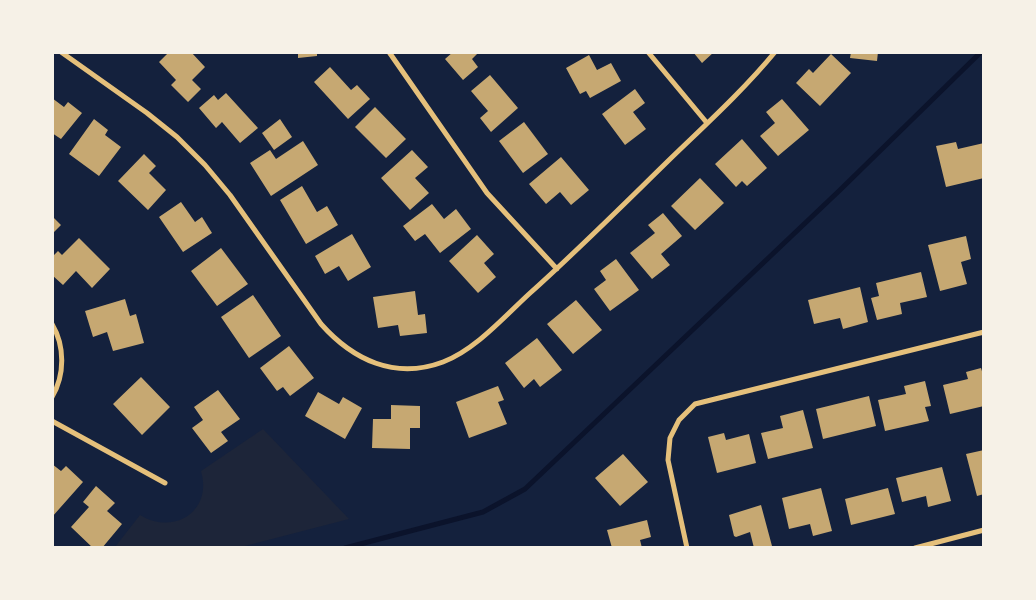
<!DOCTYPE html>
<html>
<head>
<meta charset="utf-8">
<style>
  body { margin:0 }
  #map { position:relative; width:1036px; height:600px; overflow:hidden; background:#14213d; font-family:Lora,serif }
  canvas { display:block }
  .frame { position:absolute; inset:0; border:54px solid #f6f1e7; pointer-events:none }
</style>
</head>
<body>
<div id="map">
<canvas width="1036" height="600"></canvas>
<div class="frame"></div>
</div>
<script>
const g = document.querySelector('canvas').getContext('2d');
g.lineJoin = 'round';
function fillPath(path, color) {
  g.fillStyle = color;
  g.fill(path, 'evenodd');
}
function trace(path, color, width, dash) {
  g.strokeStyle = color;
  g.lineWidth = width;
  g.lineCap = dash ? 'butt' : 'round';
  g.setLineDash(dash || []);
  g.stroke(path);
}
fillPath(new Path2D(`
  M263 429 349 519 241 547H115L140 515C174 536 213 511 201 471Z`), '#1d2539');
trace(new Path2D(`
  M345 548 483 512 525 489 840 190 981 52`), '#0b132b', 5);
fillPath(new Path2D(`
  M169 52H191L205 67 192 80 201 89 188 102 171 85 176 80 159 62Z
  M298 52H317V56L298 58Z
  M453 52H479L472 59 478 67 463 80 445 59Z
  M693 52H714L702 63Z
  M851 52H878L877 61 850 58Z
  M831 54 851 73 820 106 796 83 809 69 813 73Z
  M589 55 597 70 611 63 621 81 590 98 586 91 580 94 566 68Z
  M330 67 351 90 357 85 370 99 348 119 314 82Z
  M490 75 518 108 491 132 480 118 488 111 471 91Z
  M635 89 645 103 633 112 646 129 625 145 602 114Z
  M226 93 258 128 240 143 222 122 216 128 199 108 214 95 218 100Z
  M52 98 64 107 68 102 82 113 61 139 52 133Z
  M782 99 809 130 778 156 760 136 775 123 766 112Z
  M375 107 406 139 386 158 355 127Z
  M94 119 108 130 105 135 121 147 99 176 69 154Z
  M280 119 292 137 274 150 262 133Z
  M524 122 548 154 523 173 499 141Z
  M742 139 767 168 747 186 742 181 736 187 715 164Z
  M303 141 318 165 271 196 250 163 270 150 276 159Z
  M956 142 958 149 984 143V178L946 187 936 146Z
  M412 150 428 167 415 178 429 193 410 210 381 178Z
  M144 154 156 166 149 173 166 190 148 210 118 181Z
  M561 157 589 190 571 205 560 192 546 204 529 184Z
  M700 178 724 203 695 230 671 206Z
  M302 186 317 212 327 206 338 225 306 244 280 200Z
  M181 202 195 222 202 217 212 233 183 252 159 217Z
  M432 204 444 219 456 209 471 229 440 253 425 234 415 241 403 226Z
  M663 213 682 236 661 254 670 265 652 279 630 253 655 233 648 225Z
  M52 216 61 225 52 234Z
  M352 234 371 267 348 281 339 266 325 274 315 256Z
  M477 235 494 254 484 263 496 277 478 293 449 261Z
  M966 236 971 259 961 262 967 284 940 291 928 245Z
  M79 238 110 269 92 288 76 271 63 285 52 275V257L58 251 62 255Z
  M221 248 248 284 217 306 191 271Z
  M616 259 639 290 610 311 594 289 606 280 600 271Z
  M921 272 927 297 900 303 902 314 877 320 871 298 879 296 876 283Z
  M860 287 868 322 843 329 840 318 814 324 808 300Z
  M415 291 418 315 425 314 427 333 400 336 398 325 378 328 373 297Z
  M253 295 281 336 249 358 221 317Z
  M125 299 130 316 136 314 144 343 113 351 107 332 93 337 85 311Z
  M576 300 602 330 573 354 547 324Z
  M537 338 562 370 540 387 534 379 524 388 505 363Z
  M289 346 314 378 290 396 283 387 277 391 260 368Z
  M981 368 984 378V406L950 414 943 385 968 379 966 372Z
  M141 377 170 407 142 435 113 404Z
  M925 381 931 406 925 407 929 421 885 431 878 400 906 394 904 386Z
  M498 386 504 400 498 402 507 424 469 438 456 402Z
  M218 390 240 419 221 432 228 441 211 453 192 428 203 420 194 407Z
  M318 392 339 404 343 397 362 408 345 439 305 416Z
  M869 396 876 426 823 439 816 409Z
  M391 405 420 406V428H410V449L372 448 373 419H391Z
  M803 410 813 448 768 459 761 433 783 428 780 416Z
  M724 433 726 440 749 434 756 463 717 473 708 437Z
  M984 450V494L977 496 966 454Z
  M623 454 648 482 620 506 595 478Z
  M52 464 61 471 66 466 83 482 52 517Z
  M942 467 951 501 928 507 926 496 902 502 896 478Z
  M96 486 115 503 107 511 122 524 102 548H93L71 527 89 507 83 502Z
  M821 488 832 531 813 536 810 524 789 529 782 498Z
  M888 488 895 514 851 525 845 499Z
  M761 505 772 546 754 548 750 532 736 537 734 536 729 515Z
  M647 520 651 537 640 540 642 548H612L607 530Z`), '#c6a872');
trace(new Path2D(`
  M61 52 147 113 177 137 205 165 230 195 321 324C353 360 395 380 443 362 475 350 504 317 529 294 576 252 621 207 666 163 703 127 742 92 775 52
  M389 52 487 193 557 269
  M648 52 707 123
  M52 324C65 346 65 375 52 397
  M52 421 165 483
  M687 548 668 460 670 438 679 420 695 404 984 332
  M915 548 984 530`), '#e5c07b', 5);
</script>
</body>
</html>
